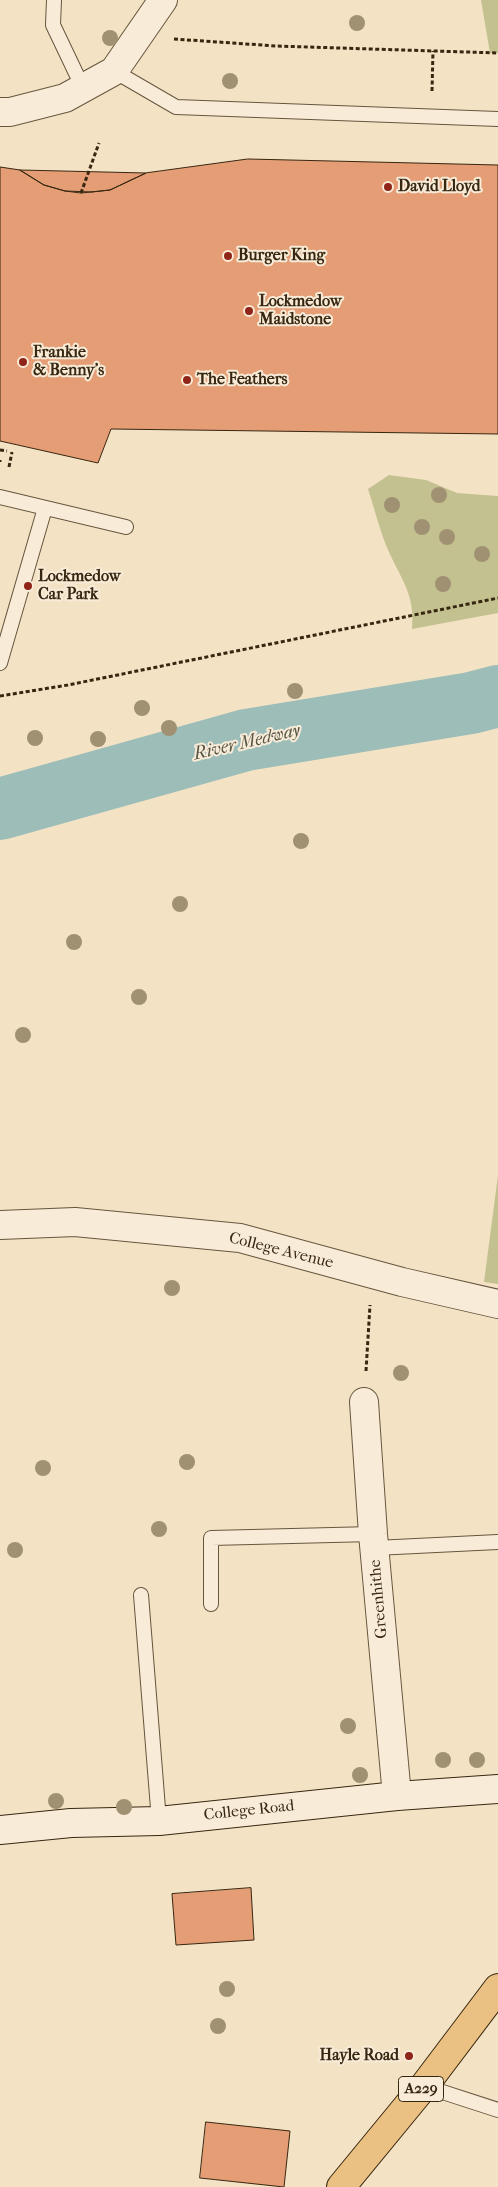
<!DOCTYPE html>
<html>
<head>
<meta charset="utf-8">
<style>
  body { margin:0 }
  canvas { display:block; background:#f4e2c5 }
</style>
</head>
<body>
<canvas width="498" height="2187"></canvas>
<script>
const g = document.querySelector('canvas').getContext('2d');
g.lineJoin = 'round';
function fillPath(path, color) {
  g.fillStyle = color;
  g.fill(path, 'evenodd');
}
function trace(path, color, width, dash) {
  g.strokeStyle = color;
  g.lineWidth = width;
  g.lineCap = dash ? 'butt' : 'round';
  g.setLineDash(dash || []);
  g.stroke(path);
}
function drawText(font, color, halo, rows, align = 'center') {
  g.font = font + ' "IM FELL French Canon",serif';
  g.lineWidth = 4;
  g.setLineDash([]);
  g.textBaseline = 'middle';
  g.strokeStyle = halo;
  g.fillStyle = color;
  for (const [text, x, y, turn = 0] of rows) {
    g.save();
    g.translate(x, y);
    g.rotate((+turn || 0) * Math.PI / 180);
    g.textAlign = isNaN(turn) ? turn : align;
    if (halo) g.strokeText(text, 0, 0);
    g.fillText(text, 0, 0);
    g.restore();
  }
}
fillPath(new Path2D(`
  M481 0H498V53H490Z
  M389 475 426 480 457 493 498 496V613L412 629C415 594 402 581 389 552 380 532 375 510 368 489Z
  M498 1175V1284L484 1282Z`), '#c3c190');
trace(new Path2D(`
  M0 809 246 740 471 703 498 696`), '#9cbdb8', 62);
const building = new Path2D(`
  M248 159 498 165V434L111 429 98 463 0 441V167L20 170 44 185 65 191 92 192 110 190 146 173Z
  M20 170 146 173 110 190 81 193 65 191 44 185Z
  M251 1888 254 1940 176 1945 172 1894Z
  M206 2122 290 2131 284 2187 200 2178Z`);
fillPath(building, '#e49d75');
trace(building, '#382710', 1);
const service = new Path2D(`
  M54 0 53 25 83 88
  M114 71 176 107 498 119
  M0 497 126 527
  M0 663 45 508
  M375 1548 498 1542
  M141 1595 159 1821
  M211 1604V1538L373 1534
  M424 2086 498 2110`);
const minor = new Path2D(`
  M0 112H10L65 98 114 71 163 0
  M0 1225 75 1222 240 1238 402 1282 498 1304
  M364 1402 373 1534 397 1796`);
const secondary = new Path2D(`
  M0 1830 71 1823 159 1821 397 1796 498 1789`);
const trunk = new Path2D(`
  M341 2187 424 2086 498 1988`);
trace(service, '#67563d', 16);
trace(minor, '#67563d', 30);
trace(secondary, '#382710', 30);
trace(trunk, '#382710', 30);
trace(new Path2D(`
  M174 39 276 46 498 53
  M432 91 433 51
  M81 193 99 143
  M0 450 7 451
  M0 460V462
  M9 467 12 452
  M0 696 68 685 498 598
  M366 1371 370 1305`), '#382710', 3, [4, 2.5]);
trace(service, '#f8ecd9', 14);
trace(minor, '#f8ecd9', 28);
trace(secondary, '#f8ecd9', 28);
trace(trunk, '#eac182', 28);
g.fillStyle = '#a09173';
for (const [x, y] of [
  [357,23],
  [110,38],
  [230,81],
  [439,495],
  [392,505],
  [422,527],
  [447,537],
  [482,554],
  [443,584],
  [295,691],
  [142,708],
  [169,728],
  [35,738],
  [98,739],
  [301,841],
  [180,904],
  [74,942],
  [139,997],
  [23,1035],
  [172,1288],
  [401,1373],
  [187,1462],
  [43,1468],
  [159,1529],
  [15,1550],
  [348,1726],
  [443,1760],
  [477,1760],
  [360,1775],
  [56,1801],
  [124,1807],
  [227,1989],
  [218,2026]
]) {
  g.beginPath();
  g.arc(x, y, 8, 0, 2 * Math.PI);
  g.fill();
}
for (const [x, y, r, color] of [
  [388,187,5,"#8f2418"],
  [228,256,5,"#8f2418"],
  [249,311,5,"#8f2418"],
  [23,362,5,"#8f2418"],
  [187,380,5,"#8f2418"],
  [28,586,5,"#8f2418"],
  [409,2056,5,"#8f2418"]
]) {
  const dot = new Path2D();
  dot.arc(x, y, r, 0, 2 * Math.PI);
  g.fillStyle = color;
  g.fill(dot);
  trace(dot, '#f8ecd9', 2);
}
for (const [x, y, w] of [
  [421,2089,45]
]) {
  const box = new Path2D();
  box.roundRect(x - w / 2, y - 12.5, w, 25, 4);
  g.fillStyle = '#f8ecd9';
  g.fill(box);
  trace(box, '#382710', 1);
}
drawText('bold 15px', '#382710', null, [
  ["A229",421,2089]
]);
drawText('bold 16px', '#382710', '#f8ecd9', [
  ["David Lloyd",398,187],
  ["Burger King",238,256],
  ["Lockmedow",259,302],
  ["Maidstone",259,320],
  ["Frankie",33,353],
  ["& Benny's",33,371],
  ["The Feathers",197,380],
  ["Lockmedow",38,577],
  ["Car Park",38,595],
  ["Hayle Road",399,2056,"right"]
], 'left');
drawText('16px', '#382710', '#f8ecd9', [
  ["College Avenue",281,1251,14],
  ["Greenhithe",379,1599,-95],
  ["College Road",249,1811,-6]
]);
drawText('italic 18px', '#565442', '#f8ecd9', [
  ["River Medway",247,743,-13]
]);
</script>
</body>
</html>
